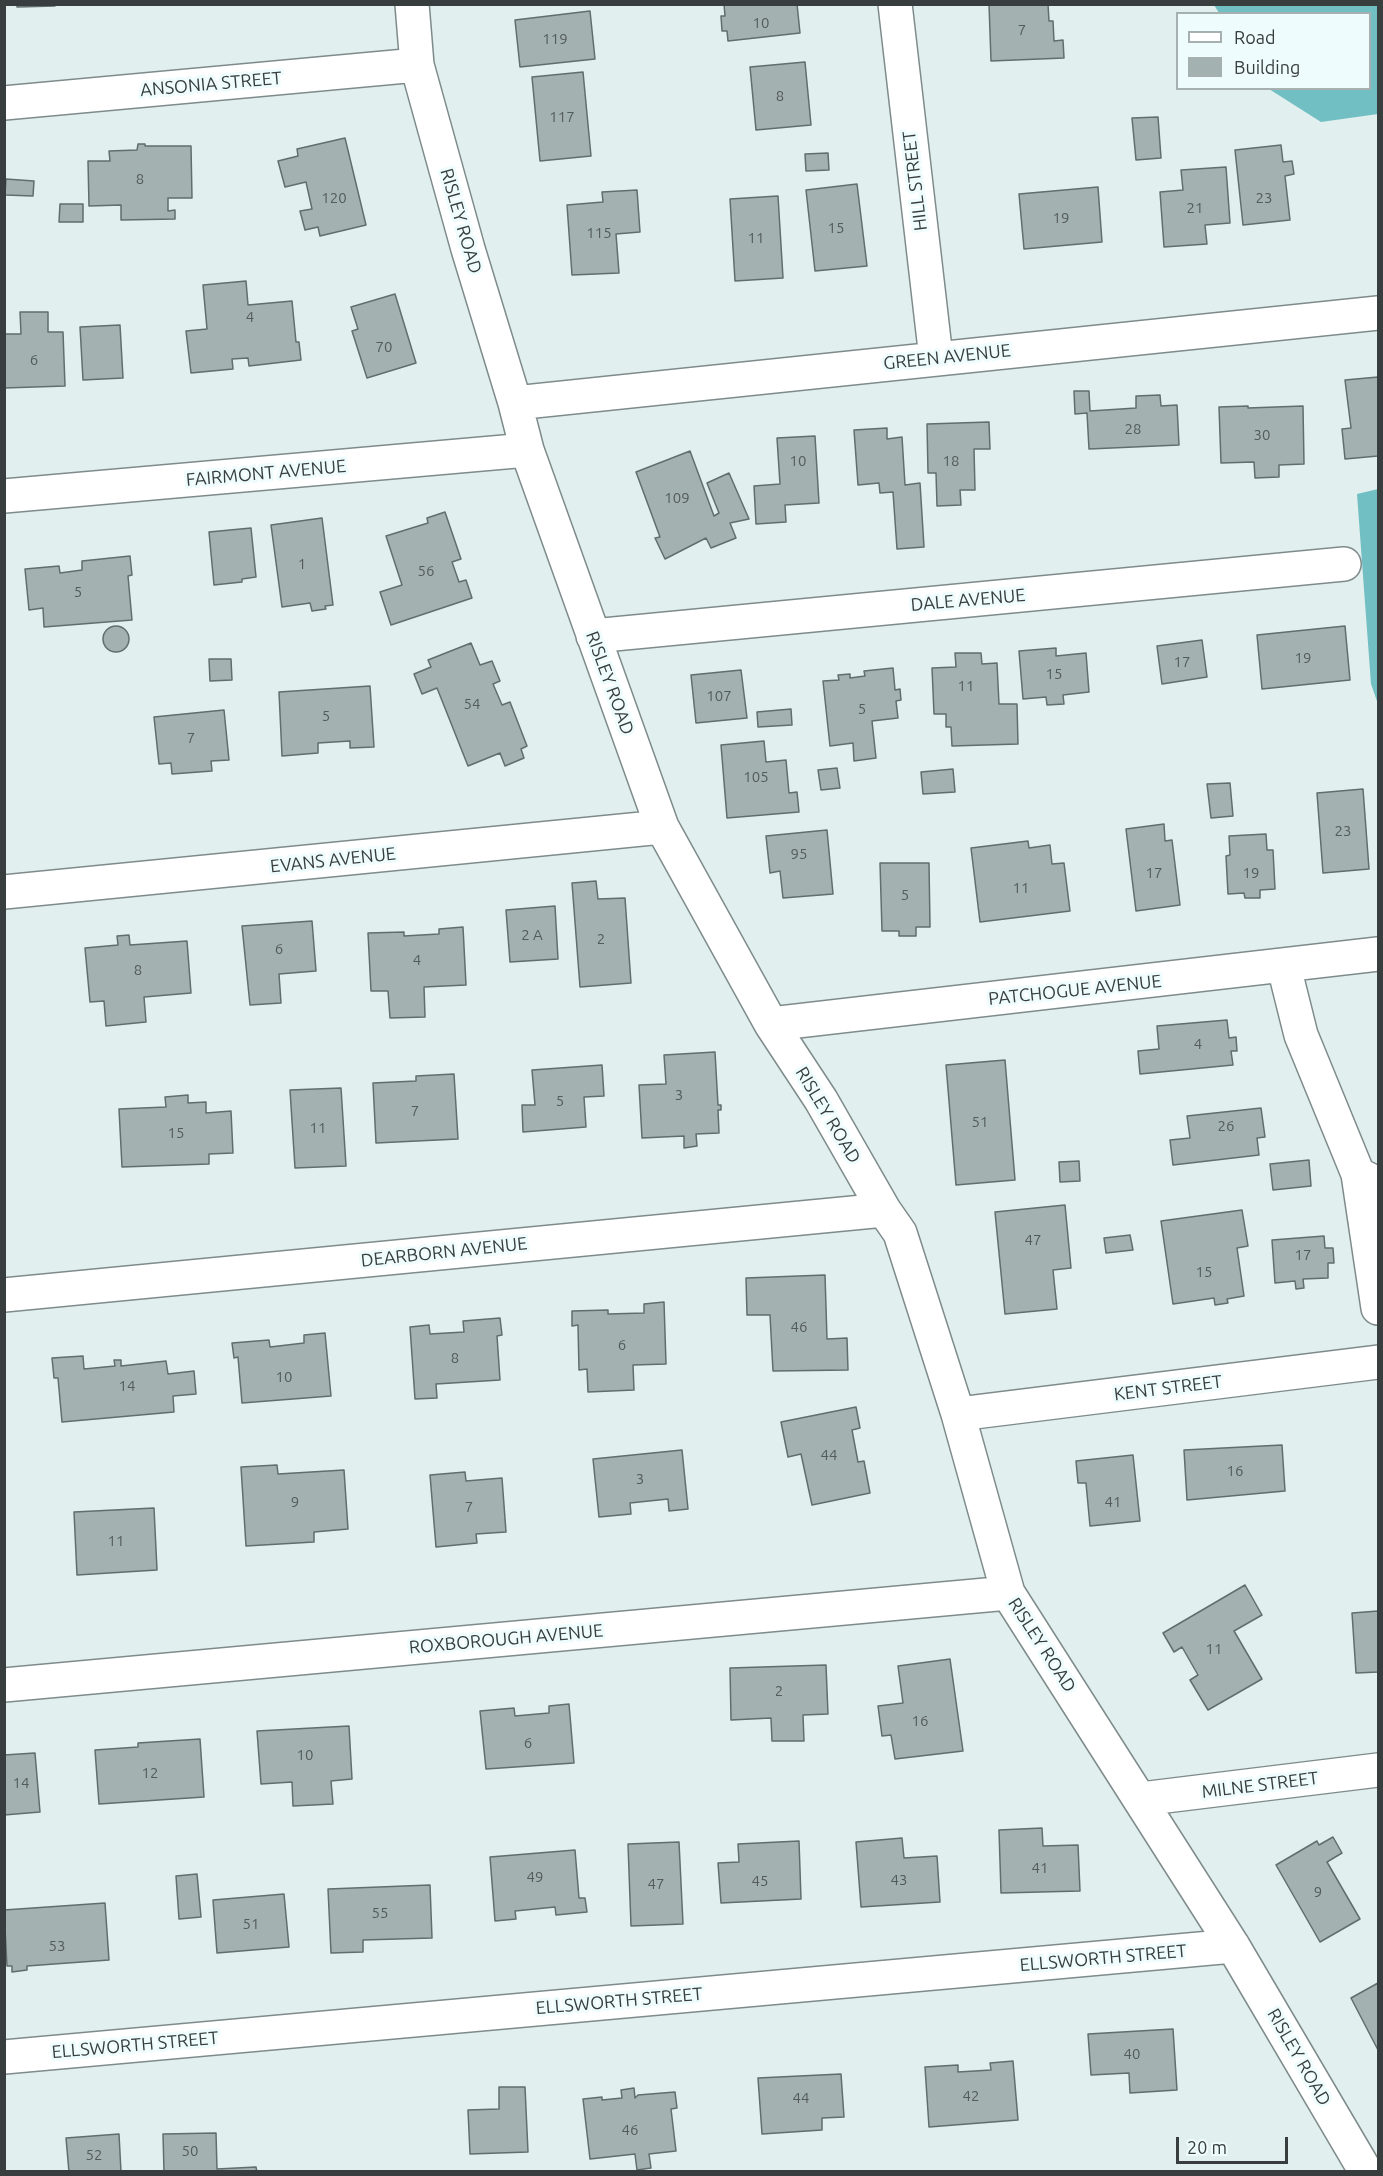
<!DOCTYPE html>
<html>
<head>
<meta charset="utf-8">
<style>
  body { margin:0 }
  #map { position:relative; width:1383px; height:2176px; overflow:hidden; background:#e1efef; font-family:Ubuntu,sans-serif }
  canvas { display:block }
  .frame { position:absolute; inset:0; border:6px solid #383e3e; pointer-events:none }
  .legend { position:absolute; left:1176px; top:12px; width:195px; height:78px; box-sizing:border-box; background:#effcfd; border:2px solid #a6b0b1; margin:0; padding:8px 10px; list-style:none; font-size:18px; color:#383e3e }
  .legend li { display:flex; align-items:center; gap:12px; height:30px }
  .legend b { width:30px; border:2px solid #a6b0b1 }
  .scale { position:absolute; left:1176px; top:2137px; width:112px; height:27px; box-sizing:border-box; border:3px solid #383e3e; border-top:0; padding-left:8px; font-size:18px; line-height:21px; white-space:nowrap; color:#383e3e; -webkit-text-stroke:4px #effcfd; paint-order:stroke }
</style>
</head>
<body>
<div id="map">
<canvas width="1383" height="2176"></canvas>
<div class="frame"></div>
<ul class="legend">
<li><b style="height:8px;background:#fff"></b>Road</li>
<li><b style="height:16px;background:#a4b1b1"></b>Building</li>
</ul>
<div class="scale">20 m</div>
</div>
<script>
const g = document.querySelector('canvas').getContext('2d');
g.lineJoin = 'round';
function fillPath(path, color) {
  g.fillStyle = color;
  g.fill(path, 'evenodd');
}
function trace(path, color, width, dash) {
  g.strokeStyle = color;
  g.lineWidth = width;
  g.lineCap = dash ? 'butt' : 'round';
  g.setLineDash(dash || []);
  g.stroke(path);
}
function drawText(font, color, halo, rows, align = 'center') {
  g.font = font + ' Ubuntu,sans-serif';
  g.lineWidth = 6;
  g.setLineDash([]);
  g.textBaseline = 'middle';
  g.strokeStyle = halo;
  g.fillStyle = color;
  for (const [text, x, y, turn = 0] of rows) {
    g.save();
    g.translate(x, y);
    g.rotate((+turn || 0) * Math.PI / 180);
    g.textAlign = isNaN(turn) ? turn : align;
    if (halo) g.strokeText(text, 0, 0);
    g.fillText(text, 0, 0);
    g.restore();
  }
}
fillPath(new Path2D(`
  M1214 5H1378V114L1321 122 1269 89 1370 88V14L1219 13Z
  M1378 489V704L1371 684 1357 494Z`), '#72bfc3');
const building = new Path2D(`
  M17 4H55V6L17 7Z
  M724 4H797L800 33 728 41 727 31H722L721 16H725Z
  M989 4H1048L1049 21H1053L1054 41 1063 40 1064 58 991 61Z
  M590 11 595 59 520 67 515 20Z
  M805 62 811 125 756 130 750 67Z
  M583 72 591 156 540 161 532 77Z
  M1158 117 1161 158 1136 160 1132 118Z
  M345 138 366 225 320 236 318 227 305 230 300 211 312 209 306 182 285 187 278 161 298 156 297 149Z
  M138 144H145V146H191L192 198H168V211L175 210V219L121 220V205L89 206 88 161H110L109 151 137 150Z
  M1281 145 1283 162 1292 161 1294 174 1285 176 1290 220 1243 225 1235 150Z
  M828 153 829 170 806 171 805 154Z
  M1226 167 1230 223 1205 225 1207 244 1164 247 1160 192 1183 190 1181 170Z
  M6 179 34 181 33 196 5 195Z
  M857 184 867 266 815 271 806 190Z
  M1098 187 1102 242 1024 249 1019 194Z
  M637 190 640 232 616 234 619 273 572 275 567 205 603 202 602 192Z
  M778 196 783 278 735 281 730 199Z
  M60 204H83V222H59Z
  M246 281 248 305 292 301 296 342H299L301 360 249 366 248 358 232 359 233 369 191 373 186 331 207 329 203 285Z
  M395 294 416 363 367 378 352 331 358 329 351 307Z
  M20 312H48V332H63L65 386 4 388V334H21Z
  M120 325 123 378 83 380 80 327Z
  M1378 377V456L1345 459 1342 429 1351 428 1345 380Z
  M1074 391H1089L1090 411 1136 408V396L1160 395 1161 406 1177 405 1179 445 1089 449 1087 413 1075 414Z
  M1248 406V408L1303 406 1304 464 1279 465V477L1255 478 1254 462 1221 463 1219 407Z
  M989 422 990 449H974L975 490H960L961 505 937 506 936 473H928L927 424Z
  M887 428V439L902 437 905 485 920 483 924 547 897 549 893 492 880 493 879 483 858 485 854 430Z
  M815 436 819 503 785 505 786 522 756 524 754 486 780 484 777 438Z
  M690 451 714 516 719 513 707 483 729 473 749 519 730 523 736 538 711 548 706 538 665 559 655 538 660 537 636 472Z
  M445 512 461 559 452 562 459 582 466 580 472 598 391 625 380 592 402 585 386 536 428 523 427 518Z
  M322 518 333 605 325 606 326 609 312 611 310 603 282 607 271 525Z
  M251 528 256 577 242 579V582L214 585 209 532Z
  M130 556 132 575 128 576 132 620 44 627 43 608 29 610 25 569 59 566 60 573 82 570V561Z
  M103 639a13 13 0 1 1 26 0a13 13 0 1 1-26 0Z
  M1345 626 1350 680 1262 689 1257 635Z
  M1202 640 1207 677 1162 684 1157 646Z
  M471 643 480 665 492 661 500 681 493 684 502 705 510 702 527 746 521 749 524 758 505 766 500 753 468 766 437 688 422 694 414 674 431 667 428 660Z
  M1056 648V656L1086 653 1089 692 1063 695 1064 704 1047 705 1046 697 1023 699 1019 651Z
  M955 653H981L982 664 997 663 999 704H1017L1018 744 952 746 951 727H946V714H934L932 668 956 667Z
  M209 659H231L232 680 210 681Z
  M893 668 895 690 900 689 901 700 896 701 898 718 872 721 876 758 854 761 853 743 830 746 823 681 839 680 838 675 850 674V678L865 676 864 671Z
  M741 670 747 718 696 723 691 675Z
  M370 686 374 747 350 748V741L318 743V753L282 756 279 692Z
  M791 709 792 725 758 727 757 712Z
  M224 710 229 760 211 761 212 771 172 774 171 763 159 764 154 717Z
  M764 741 766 762 786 760 789 793 797 792 799 812 727 818 721 745Z
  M837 768 840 788 821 790 818 770Z
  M953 769 955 792 923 794 921 772Z
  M1230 783 1233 816 1211 818 1207 784Z
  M1363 789 1369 869 1323 873 1317 793Z
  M1164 824 1165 841 1172 840 1180 905 1136 911 1126 829Z
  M827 830 833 894 783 898 780 871 770 873 766 836Z
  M1266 834 1267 850H1273L1275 889 1260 890V898H1245L1244 893 1228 894 1226 856 1230 855 1229 836Z
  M1028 841 1029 848 1050 845 1052 864 1064 863 1070 911 980 922 971 848Z
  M880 863H929L930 927H916V936H899V931H882Z
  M596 881 598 899 625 898 631 983 580 987 572 883Z
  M555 906 558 959 510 962 506 910Z
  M312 921 316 971 279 974 281 1003 250 1005 242 926Z
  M463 927 466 985 424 987 425 1017 390 1018 388 991H371L368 933 404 932V936L439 934V929Z
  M129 935 130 945 187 941 191 993 144 997 146 1022 106 1026 104 1001 90 1002 85 948 118 945 117 936Z
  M1227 1020 1229 1038 1236 1037 1237 1051H1231L1233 1065 1140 1074 1138 1051 1159 1049 1157 1026Z
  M715 1052 718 1105H721V1110H718L719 1133 696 1134 697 1146 684 1148V1136L642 1138 639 1085 666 1084 664 1055Z
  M1005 1060 1015 1180 956 1185 946 1065Z
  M602 1065 604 1096 584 1097 586 1127 523 1132 522 1105H535L532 1070Z
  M454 1074 458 1139 376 1143 373 1083 416 1081V1076Z
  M341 1088 346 1166 295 1168 290 1090Z
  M188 1095V1103L206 1102V1113L231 1111 233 1153 209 1154V1164L122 1167 119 1109 166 1107 165 1097Z
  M1261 1108 1265 1137 1257 1138 1259 1155 1173 1165 1170 1140 1190 1138 1187 1116Z
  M1309 1160 1311 1186 1273 1190 1270 1164Z
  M1079 1161 1080 1181 1060 1182 1059 1162Z
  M1065 1205 1071 1268 1053 1270 1057 1309 1005 1314 995 1212Z
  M1242 1210 1248 1246 1237 1248 1244 1296 1227 1299 1228 1303 1215 1305 1214 1298 1173 1304 1161 1221Z
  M1130 1235 1133 1250 1106 1253 1104 1238Z
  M1324 1236 1325 1248H1333L1334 1263H1328V1278L1303 1279 1304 1288 1296 1289 1295 1281 1275 1283 1272 1240Z
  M825 1275 827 1339 847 1338 848 1370 773 1371 770 1315H747L746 1278Z
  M664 1302 666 1364 633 1365 634 1390 588 1392 587 1369 579 1370 578 1325 572 1326V1311L608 1310V1314L644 1313V1304Z
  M500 1318 502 1335 497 1336 500 1380 436 1384 437 1398 415 1399 410 1327 429 1325 430 1334 464 1332 463 1321Z
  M325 1333 331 1396 242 1403 238 1357 234 1358 232 1343 269 1340 270 1347 304 1343V1335Z
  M83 1356 84 1369 115 1366 114 1360H121V1366L166 1361 168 1374 194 1371 196 1394 173 1396 174 1412 62 1422 58 1378H54L52 1358Z
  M856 1407 860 1428 852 1430 858 1462 864 1461 870 1493 812 1505 801 1454 788 1457 781 1422Z
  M1282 1445 1285 1491 1187 1500 1184 1450Z
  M682 1450 688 1509 669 1511 668 1499 630 1503 631 1514 599 1517 593 1459Z
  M1133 1455 1140 1521 1090 1526 1086 1483H1078L1076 1461Z
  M277 1465 278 1474 344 1470 348 1529 314 1532V1542L246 1546 241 1467Z
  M465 1472 466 1481 502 1478 506 1532 476 1534 477 1543 436 1547 430 1475Z
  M154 1508 157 1570 77 1575 74 1512Z
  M1245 1585 1262 1615 1234 1631 1262 1679 1208 1710 1190 1680 1198 1675 1182 1647 1174 1652 1163 1633Z
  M1378 1611V1672L1356 1673 1352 1613Z
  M950 1659 963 1751 895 1759 891 1735 882 1736 878 1706 903 1703 898 1666Z
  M826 1665 828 1714 803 1715 804 1741H772L771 1718 731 1720 730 1668Z
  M569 1704 574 1763 486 1769 480 1711 514 1708 515 1716 549 1713V1706Z
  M349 1726 352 1779 331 1781 333 1804 293 1806 292 1782 261 1784 257 1731Z
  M200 1739 204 1797 99 1804 95 1750 138 1747V1743Z
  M35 1753 40 1812 4 1815V1755Z
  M1042 1828 1043 1846 1078 1845 1080 1891 1001 1893 999 1830Z
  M1333 1837 1342 1853 1327 1862 1360 1919 1320 1942 1276 1865 1317 1841 1319 1845Z
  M902 1838 904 1858 937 1856 940 1902 861 1907 856 1842Z
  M799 1841 801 1899 721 1903 718 1863 739 1862 738 1844Z
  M679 1842 683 1924 631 1926 628 1844Z
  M575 1850 579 1898H585L587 1912 556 1915 555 1907 515 1911 516 1919 495 1921 490 1857Z
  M197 1874 201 1917 179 1919 176 1876Z
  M430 1885 432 1938 363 1940V1952L331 1953 328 1889Z
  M284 1894 289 1947 217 1953 213 1900Z
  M105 1903 109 1960 27 1966V1970L12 1972V1966H7L4 1910Z
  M1378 1983V2050L1351 1998Z
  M1173 2029 1177 2090 1130 2093 1129 2073 1091 2075 1088 2034Z
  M1013 2061 1018 2120 929 2127 925 2067 958 2065V2072L991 2070 990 2063Z
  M841 2074 844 2117 822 2118V2130L762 2134 758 2078Z
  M499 2087H525L528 2152 470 2154 468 2110 499 2109Z
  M634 2088 635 2098 638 2095 675 2092 677 2108 671 2109 676 2151 649 2154 651 2168 637 2170 635 2154 590 2159 583 2099 602 2097V2100L622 2098 621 2090Z
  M216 2133 217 2169 256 2167 257 2172H164L163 2134Z
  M119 2134 121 2172H69L66 2138Z`);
fillPath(building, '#a4b1b1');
trace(building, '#626e6e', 1.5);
const minor = new Path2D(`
  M412 4 417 65 468 249 515 403 527 450 662 827 771 1024 821 1100 884 1210 900 1233 958 1414 1008 1593 1233 1946 1366 2172
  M895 4 936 358
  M4 103 417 65
  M515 403 1378 313
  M4 496 527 450
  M593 636 1344 564
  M4 892 662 827
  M1284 967 1301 1035 1358 1174 1378 1184
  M771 1024 1378 954
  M1358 1174 1378 1308
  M4 1295 884 1210
  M958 1414 1378 1362
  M4 1685 1008 1593
  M1141 1799 1378 1770
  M4 2057 1233 1946`);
trace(minor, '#7f8b8b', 36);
trace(minor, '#fff', 33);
drawText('15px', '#535b5b', null, [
  ["10",761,23],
  ["7",1022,30],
  ["119",555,39],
  ["8",780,96],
  ["117",562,117],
  ["8",140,179],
  ["120",334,198],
  ["23",1264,198],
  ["21",1195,208],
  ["19",1061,218],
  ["15",836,228],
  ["115",599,233],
  ["11",756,238],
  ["4",250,317],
  ["70",384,347],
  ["6",34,360],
  ["28",1133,429],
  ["30",1262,435],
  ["10",798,461],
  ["18",951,461],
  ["109",677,498],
  ["1",302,564],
  ["56",426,571],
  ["5",78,592],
  ["19",1303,658],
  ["17",1182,662],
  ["15",1054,674],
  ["11",966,686],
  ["107",719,696],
  ["54",472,704],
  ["5",862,709],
  ["5",326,716],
  ["7",191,738],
  ["105",756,777],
  ["23",1343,831],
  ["95",799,854],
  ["17",1154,873],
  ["19",1251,873],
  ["11",1021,888],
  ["5",905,895],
  ["2 A",532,935],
  ["2",601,939],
  ["6",279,949],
  ["4",417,960],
  ["8",138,970],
  ["4",1198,1044],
  ["3",679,1095],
  ["5",560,1101],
  ["7",415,1111],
  ["51",980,1122],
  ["26",1226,1126],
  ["11",318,1128],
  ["15",176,1133],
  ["47",1033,1240],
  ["17",1303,1255],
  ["15",1204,1272],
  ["46",799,1327],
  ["6",622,1345],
  ["8",455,1358],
  ["10",284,1377],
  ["14",127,1386],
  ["44",829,1455],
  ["16",1235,1471],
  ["3",640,1479],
  ["9",295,1502],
  ["41",1113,1502],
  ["7",469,1507],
  ["11",116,1541],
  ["11",1214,1649],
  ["2",779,1691],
  ["16",920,1721],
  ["6",528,1743],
  ["10",305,1755],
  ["12",150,1773],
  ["14",21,1783],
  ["41",1040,1868],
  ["49",535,1877],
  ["43",899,1880],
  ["45",760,1881],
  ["47",656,1884],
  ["9",1318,1892],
  ["55",380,1913],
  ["51",251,1924],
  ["53",57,1946],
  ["40",1132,2054],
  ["42",971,2096],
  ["44",801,2098],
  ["46",630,2130],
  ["50",190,2151],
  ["52",94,2155]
]);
drawText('18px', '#383e3e', '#effcfd', [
  ["ANSONIA STREET",211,84,-5],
  ["HILL STREET",915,181,-97],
  ["RISLEY ROAD",461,221,74],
  ["GREEN AVENUE",947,357,-6],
  ["FAIRMONT AVENUE",266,473,-5],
  ["DALE AVENUE",968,600,-5],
  ["RISLEY ROAD",610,683,70],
  ["EVANS AVENUE",333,860,-6],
  ["PATCHOGUE AVENUE",1075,990,-6],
  ["RISLEY ROAD",828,1115,59],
  ["DEARBORN AVENUE",444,1252,-6],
  ["KENT STREET",1168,1388,-7],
  ["ROXBOROUGH AVENUE",506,1639,-5],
  ["RISLEY ROAD",1042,1645,57],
  ["MILNE STREET",1260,1785,-7],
  ["ELLSWORTH STREET",1103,1958,-5],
  ["ELLSWORTH STREET",619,2001,-5],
  ["ELLSWORTH STREET",135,2045,-5],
  ["RISLEY ROAD",1299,2057,60]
]);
</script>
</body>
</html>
